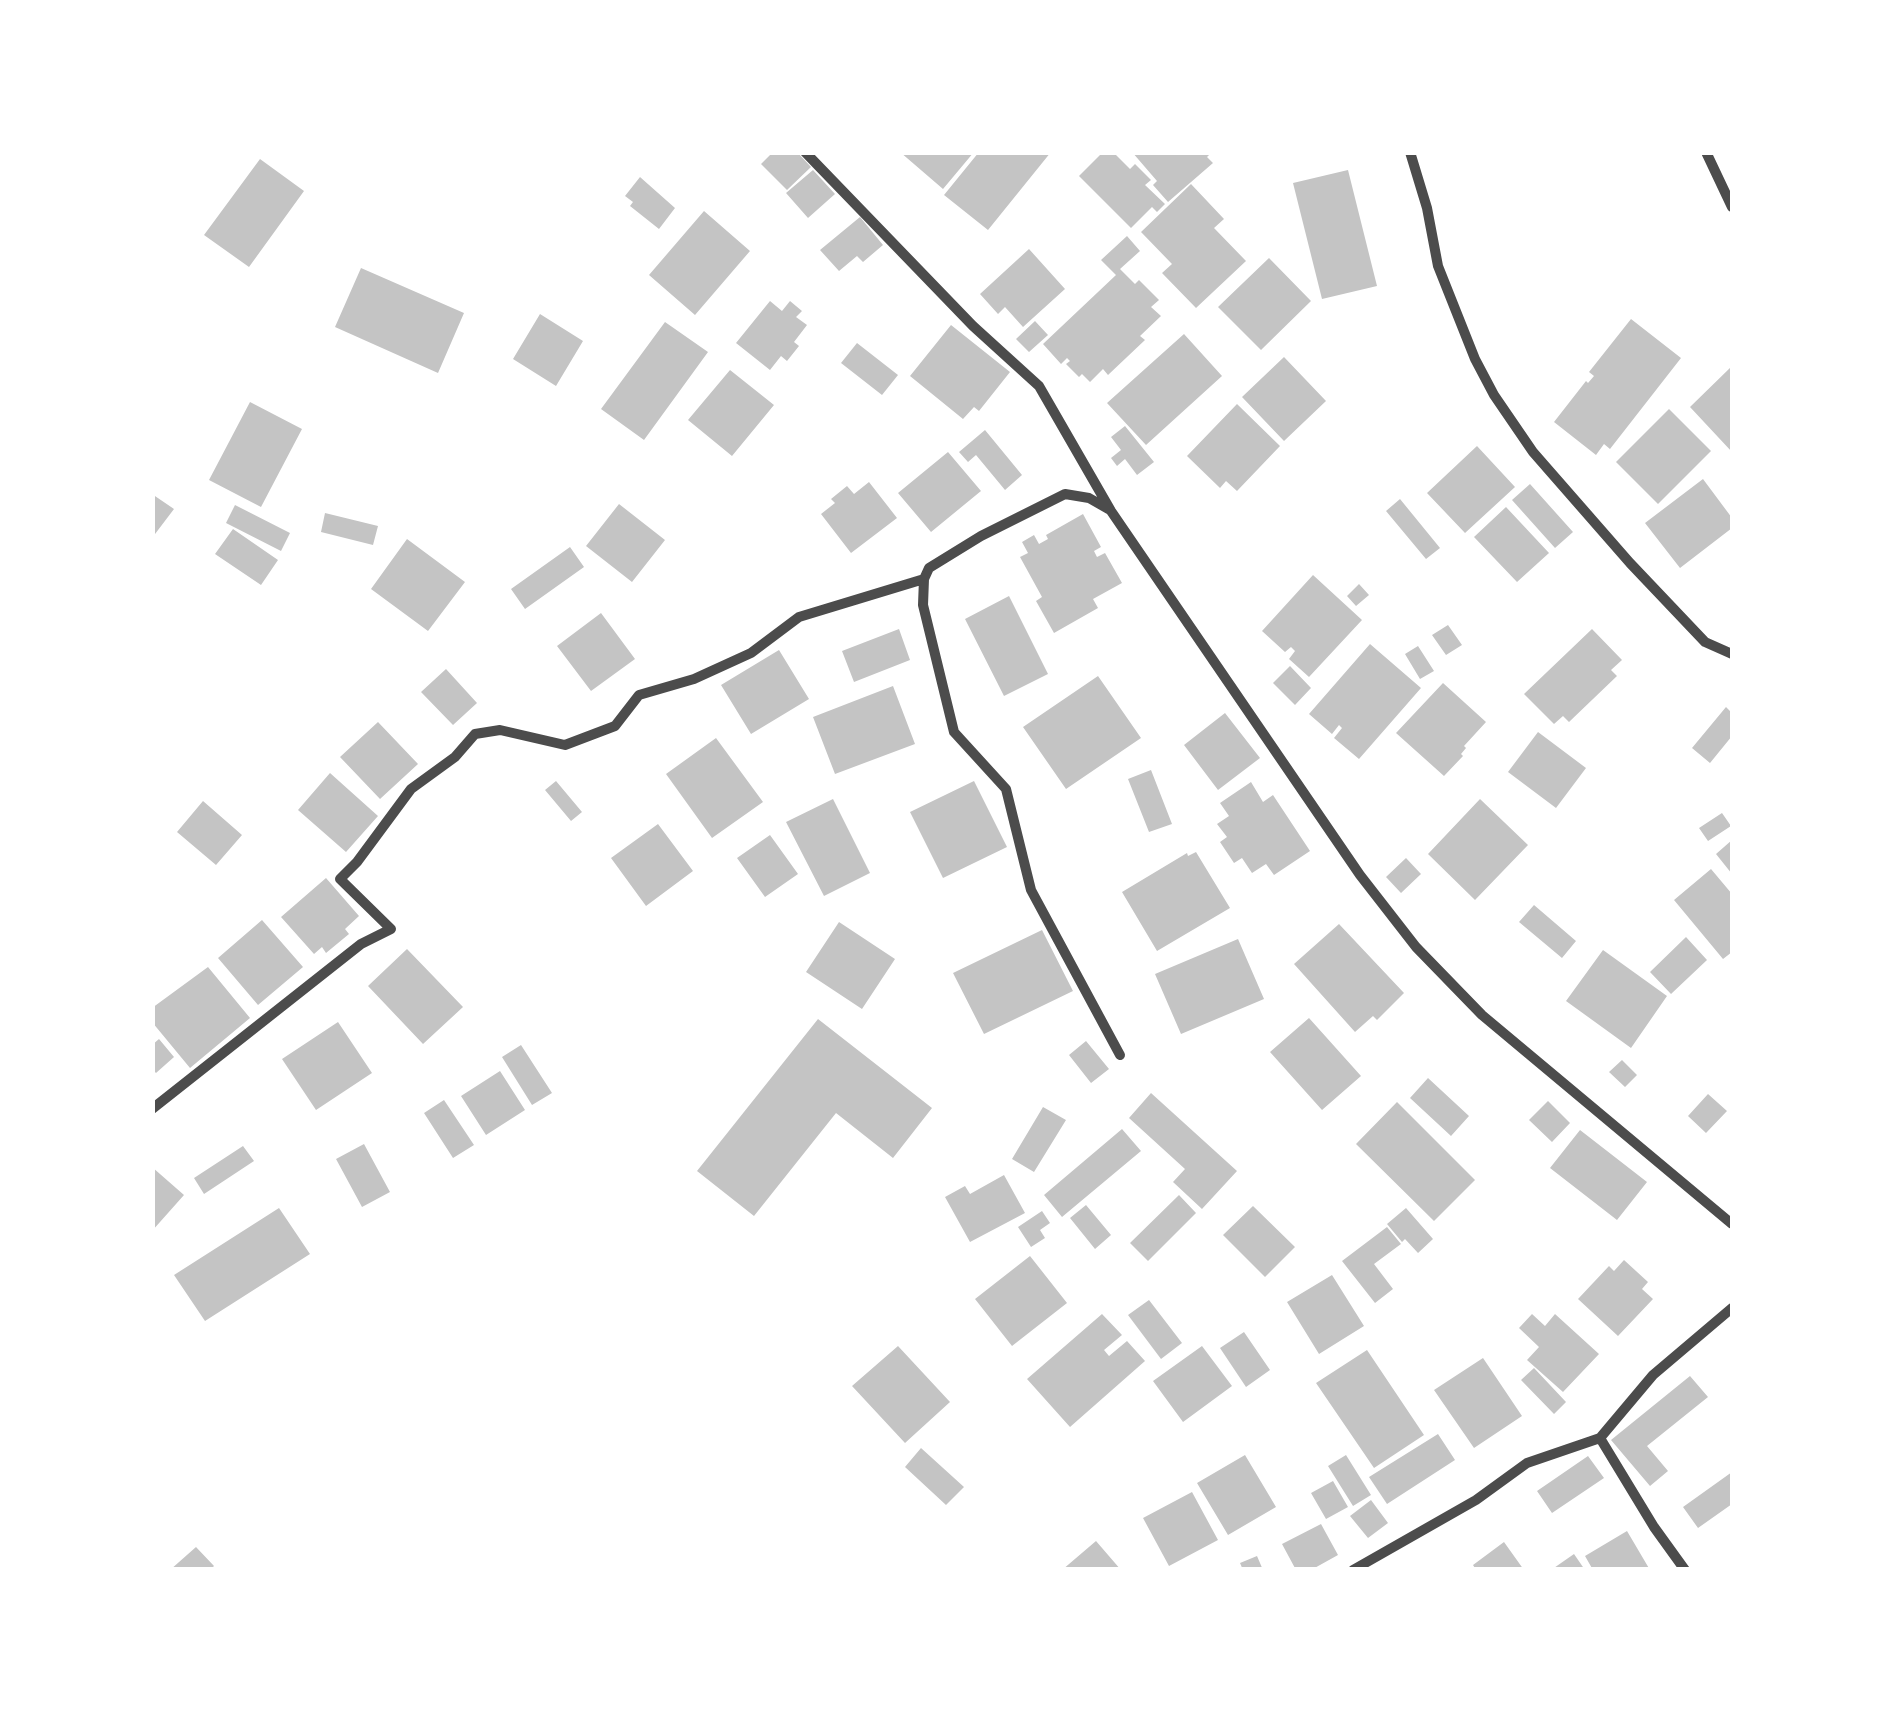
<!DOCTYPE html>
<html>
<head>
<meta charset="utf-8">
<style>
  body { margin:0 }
  #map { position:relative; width:1885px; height:1722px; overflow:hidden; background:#fff; font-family:"DM Sans",sans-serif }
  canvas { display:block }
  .frame { position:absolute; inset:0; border:155px solid #fff; pointer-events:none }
</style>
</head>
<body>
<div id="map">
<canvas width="1885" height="1722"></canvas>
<div class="frame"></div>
</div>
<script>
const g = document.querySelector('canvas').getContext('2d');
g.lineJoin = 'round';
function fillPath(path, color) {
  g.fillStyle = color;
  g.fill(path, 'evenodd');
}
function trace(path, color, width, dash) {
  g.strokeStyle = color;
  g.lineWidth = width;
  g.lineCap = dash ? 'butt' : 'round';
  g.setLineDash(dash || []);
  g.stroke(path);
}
fillPath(new Path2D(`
  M773 152H797L811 167 787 190 761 164Z
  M900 152H974L943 189Z
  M979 152H1051L988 230 944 195Z
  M1103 152H1113L1130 169 1135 164 1151 180 1145 185 1165 204 1157 212 1152 207 1131 228 1079 176Z
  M1132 152H1212L1207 157 1213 163 1168 202 1153 185 1157 181Z
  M260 159 304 191 249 267 204 235Z
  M813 170 835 194 808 218 786 193Z
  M1348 170 1377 286 1322 299 1293 183Z
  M640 177 675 208 659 229 630 206 633 202 625 196Z
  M1191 184 1224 219 1214 228 1246 261 1196 308 1162 273 1172 264 1141 232Z
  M704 211 750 251 695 315 649 275Z
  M860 217 883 245 863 262 857 256 839 271 820 250Z
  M1127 236 1140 251 1120 269 1135 284 1139 280 1159 300 1151 307 1161 316 1140 336 1145 340 1108 375 1103 369 1090 382 1082 374 1079 377 1066 364 1070 361 1067 358 1061 364 1043 344 1116 275 1101 260Z
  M1029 249 1065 289 1023 327 1005 307 998 314 980 294Z
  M1269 258 1311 301 1261 350 1218 307Z
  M361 268 464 313 438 373 335 327Z
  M770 301 782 311 790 301 802 311 796 317 807 325 794 342 799 346 787 361 781 356 770 370 736 343Z
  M540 314 583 341 556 386 513 359Z
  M1631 319 1681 358 1610 449 1604 444 1596 455 1554 422 1586 381 1588 383 1594 376 1589 372Z
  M1035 321 1048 335 1029 352 1016 339Z
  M665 322 708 352 644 440 601 409Z
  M951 325 1010 372 979 411 974 407 963 419 910 376Z
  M1184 334 1222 376 1146 445 1107 403Z
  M857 343 898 375 882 395 841 363Z
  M1284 357 1326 401 1284 441 1242 397Z
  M1732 366V452L1690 407Z
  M730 370 774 405 732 456 688 420Z
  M250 402 302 429 261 507 209 480Z
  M1237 404 1280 446 1237 491 1226 481 1220 488 1187 456Z
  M1669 409 1711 451 1658 504 1616 462Z
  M1125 426 1154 462 1137 475 1125 459 1117 466 1111 458 1121 450 1111 437Z
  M985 430 1022 475 1005 490 976 455 968 462 959 452Z
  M1477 446 1515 487 1465 533 1427 493Z
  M948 452 981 491 931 532 898 493Z
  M1703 479 1732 518V528L1680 568 1645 523Z
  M869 482 897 518 851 553 821 514 835 503 831 499 847 486 854 494Z
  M1530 484 1573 532 1555 548 1512 500Z
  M152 494 174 509 152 538Z
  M1400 499 1440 548 1426 559 1386 511Z
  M619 504 665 540 632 582 586 546Z
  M235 505 290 533 281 551 226 523Z
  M1506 507 1549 553 1517 582 1474 537Z
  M325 513 378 526 373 545 321 532Z
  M1083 514 1101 547 1094 551 1097 557 1105 553 1122 583 1093 599 1098 608 1054 633 1036 601 1042 597 1020 557 1028 553 1022 542 1034 535 1039 544 1048 539 1046 535Z
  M233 529 278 560 261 585 215 554Z
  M407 539 465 582 428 631 371 589Z
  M570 547 584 567 525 609 511 589Z
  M1313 575 1362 620 1309 677 1289 659 1295 651 1291 647 1285 652 1262 631Z
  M1359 584 1369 595 1356 606 1347 596Z
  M1009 596 1048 674 1004 696 965 619Z
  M601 613 635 659 591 691 557 646Z
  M1448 625 1462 645 1446 655 1432 635Z
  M899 629 910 660 854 682 842 651Z
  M1592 629 1622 660 1611 670 1617 676 1569 722 1563 716 1554 724 1524 694Z
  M1370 644 1421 688 1359 759 1334 738 1342 728 1339 725 1332 734 1309 714Z
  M1418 646 1434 671 1420 679 1405 654Z
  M779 650 809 699 751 734 721 685Z
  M1290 666 1311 688 1295 705 1273 683Z
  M446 669 477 703 453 725 421 692Z
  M1098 676 1141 738 1066 789 1023 727Z
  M1443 683 1486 722 1464 746 1466 748 1461 754 1463 756 1444 776 1396 733Z
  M893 686 915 744 835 774 813 717Z
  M1726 707 1732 713V736L1710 763 1692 748Z
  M1225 713 1260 758 1218 790 1184 745Z
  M378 722 418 764 380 799 340 757Z
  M1538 732 1586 768 1556 808 1508 772Z
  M716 738 763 802 712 838 666 774Z
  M1151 770 1172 824 1149 832 1128 779Z
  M330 773 378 816 346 852 298 810Z
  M556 781 582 812 571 821 545 790Z
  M974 781 1007 847 943 878 910 812Z
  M1251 782 1263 802 1273 795 1310 851 1274 875 1266 864 1252 873 1242 858 1234 863 1220 842 1227 837 1217 824 1229 816 1220 803Z
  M833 799 870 873 824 896 786 822Z
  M1480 799 1528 845 1475 900 1428 854Z
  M203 801 242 835 216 865 177 832Z
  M1722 813 1731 826 1708 841 1699 828Z
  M658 824 693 871 646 906 611 858Z
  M770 835 798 874 765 897 737 858Z
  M1732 840V874L1716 854Z
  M1196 852 1230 908 1157 951 1122 892 1187 853 1188 856Z
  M1406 858 1421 874 1401 893 1386 877Z
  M1711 869 1732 894V952L1723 959 1674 900Z
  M326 878 359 916 345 929 349 934 326 953 322 947 314 954 281 917Z
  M1534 905 1576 941 1562 958 1519 922Z
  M262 920 303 967 258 1005 218 958Z
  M839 922 895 959 862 1009 806 972Z
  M1339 924 1404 993 1377 1020 1373 1016 1355 1032 1294 964Z
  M1042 930 1073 991 984 1034 953 973Z
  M1686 937 1707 960 1671 994 1650 972Z
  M1238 939 1264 999 1181 1034 1155 974Z
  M407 949 463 1007 423 1044 368 986Z
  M1603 950 1667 996 1631 1048 1566 1001Z
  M208 967 250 1018 190 1068 152 1022V1008Z
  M1309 1018 1361 1076 1322 1110 1270 1052Z
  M818 1019 932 1108 893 1158 836 1113 754 1216 697 1171Z
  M338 1022 372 1073 316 1110 282 1059Z
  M159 1039 174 1057 156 1073 152 1069V1045Z
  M1086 1041 1109 1069 1091 1083 1069 1055Z
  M521 1045 552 1093 532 1105 502 1057Z
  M1622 1060 1637 1075 1625 1087 1609 1072Z
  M500 1071 525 1110 486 1135 461 1096Z
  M1428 1078 1469 1116 1451 1136 1410 1098Z
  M1151 1093 1237 1171 1202 1209 1173 1182 1185 1169 1129 1118Z
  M1708 1094 1727 1111 1706 1133 1688 1116Z
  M444 1100 474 1145 453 1158 424 1113Z
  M1548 1101 1570 1123 1552 1142 1529 1120Z
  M1397 1102 1475 1180 1434 1221 1356 1144Z
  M1043 1107 1066 1120 1034 1172 1012 1159Z
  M1122 1129 1141 1151 1062 1217 1044 1195Z
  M1580 1130 1647 1182 1617 1220 1550 1168Z
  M364 1144 390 1192 362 1207 336 1159Z
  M243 1146 254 1161 204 1194 194 1178Z
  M152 1167 184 1195 152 1231Z
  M1004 1175 1025 1213 970 1242 945 1197 965 1186 970 1194Z
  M1179 1195 1196 1213 1148 1261 1130 1243Z
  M1086 1205 1111 1235 1095 1249 1070 1218Z
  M1253 1206 1295 1247 1265 1277 1223 1235Z
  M279 1208 310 1254 205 1321 174 1275Z
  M1406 1208 1433 1239 1418 1253 1405 1239 1402 1242 1387 1224Z
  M1042 1211 1050 1223 1040 1230 1045 1238 1031 1247 1018 1227Z
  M1387 1227 1401 1244 1374 1264 1393 1289 1375 1303 1342 1261Z
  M1030 1256 1067 1303 1012 1346 975 1299Z
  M1624 1260 1648 1282 1642 1289 1653 1299 1618 1336 1578 1299 1609 1266 1614 1271Z
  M1332 1275 1364 1326 1319 1354 1287 1302Z
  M1149 1300 1182 1343 1161 1359 1128 1315Z
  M1102 1314 1122 1335 1104 1350 1109 1356 1127 1341 1145 1361 1070 1427 1027 1379Z
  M1532 1314 1545 1326 1555 1314 1599 1354 1563 1392 1527 1360 1539 1347 1519 1328Z
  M1244 1332 1270 1370 1246 1387 1220 1348Z
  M898 1346 950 1402 905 1443 852 1386Z
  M1202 1346 1232 1386 1183 1422 1153 1381Z
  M1367 1350 1424 1435 1374 1468 1316 1383Z
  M1483 1358 1522 1416 1474 1448 1434 1390Z
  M1534 1368 1566 1402 1554 1414 1521 1380Z
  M1690 1376 1708 1397 1647 1446 1668 1471 1650 1486 1611 1440Z
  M1438 1434 1455 1460 1387 1504 1369 1477Z
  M921 1448 964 1487 946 1505 905 1467Z
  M1245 1455 1276 1507 1228 1535 1197 1483Z
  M1346 1455 1371 1495 1353 1506 1328 1466Z
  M1588 1456 1604 1478 1552 1513 1537 1491Z
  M1732 1472V1504L1698 1528 1683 1507Z
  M1333 1481 1348 1507 1326 1519 1311 1493Z
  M1192 1492 1218 1540 1169 1566 1143 1518Z
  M1371 1500 1388 1523 1368 1538 1350 1516Z
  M1321 1524 1338 1555 1311 1570H1296L1282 1544Z
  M1627 1531 1650 1570H1593L1585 1556Z
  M1096 1541 1121 1570H1062Z
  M1504 1542 1524 1570H1476L1473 1565Z
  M196 1547 214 1566 210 1570H170Z
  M1574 1554 1585 1570H1551Z
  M1257 1556 1263 1570H1243L1240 1563Z`), '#c4c4c4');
trace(new Path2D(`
  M805 152 973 326 1039 386 1111 511 1360 875 1416 947 1482 1015 1732 1224
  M1410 152 1427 208 1438 266 1475 359 1494 395 1533 452 1630 563 1705 642 1732 654
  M1706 152 1732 207
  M1110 510 1089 498 1065 494 981 536 929 568 924 579 923 605 954 732 1006 789 1031 890 1120 1055
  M152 1109 361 944 391 929 340 879 357 862 411 789 455 757 475 734 500 730 565 745 615 726 639 695 694 679 751 653 799 617 924 579
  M1600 1438 1654 1527 1685 1570
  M1353 1570 1476 1500 1527 1463 1600 1438 1653 1375 1732 1308`), '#4c4c4c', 10);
</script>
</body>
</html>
